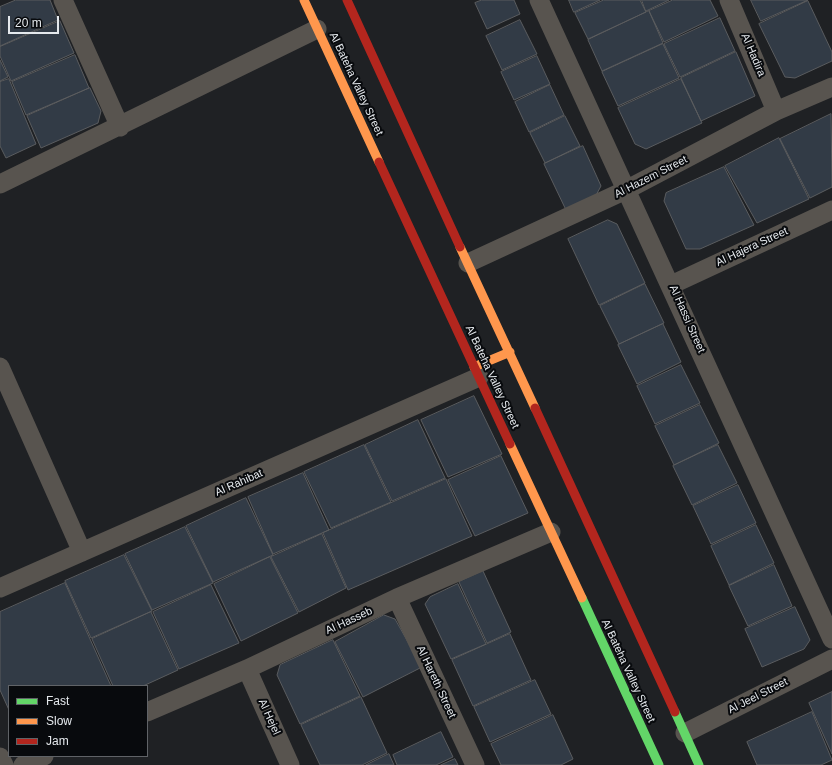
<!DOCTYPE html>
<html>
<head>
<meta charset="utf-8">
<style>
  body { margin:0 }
  #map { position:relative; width:832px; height:765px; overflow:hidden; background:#1f2124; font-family:Helvetica,sans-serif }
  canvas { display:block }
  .legend { position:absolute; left:8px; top:685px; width:140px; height:72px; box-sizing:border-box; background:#080a0d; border:1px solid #606367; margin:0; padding:5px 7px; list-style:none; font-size:12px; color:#e5e9ed }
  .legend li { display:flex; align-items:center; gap:8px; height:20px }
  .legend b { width:20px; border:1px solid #606367 }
  .scale { position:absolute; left:8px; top:16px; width:51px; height:18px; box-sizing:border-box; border:2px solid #e5e9ed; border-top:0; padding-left:5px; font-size:12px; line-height:14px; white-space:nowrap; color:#e5e9ed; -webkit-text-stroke:3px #080a0d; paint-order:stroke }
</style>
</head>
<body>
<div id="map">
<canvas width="832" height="765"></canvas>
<ul class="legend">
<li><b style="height:5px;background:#63d668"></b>Fast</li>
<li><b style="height:5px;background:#ff974d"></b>Slow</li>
<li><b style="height:5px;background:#b3261e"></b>Jam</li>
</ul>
<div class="scale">20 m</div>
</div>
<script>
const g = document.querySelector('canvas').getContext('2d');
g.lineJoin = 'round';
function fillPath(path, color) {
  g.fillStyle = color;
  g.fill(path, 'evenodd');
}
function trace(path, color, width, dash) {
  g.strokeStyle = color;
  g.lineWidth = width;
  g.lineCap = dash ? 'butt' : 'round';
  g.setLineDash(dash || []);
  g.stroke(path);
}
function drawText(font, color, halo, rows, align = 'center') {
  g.font = font + ' Helvetica,sans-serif';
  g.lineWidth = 4;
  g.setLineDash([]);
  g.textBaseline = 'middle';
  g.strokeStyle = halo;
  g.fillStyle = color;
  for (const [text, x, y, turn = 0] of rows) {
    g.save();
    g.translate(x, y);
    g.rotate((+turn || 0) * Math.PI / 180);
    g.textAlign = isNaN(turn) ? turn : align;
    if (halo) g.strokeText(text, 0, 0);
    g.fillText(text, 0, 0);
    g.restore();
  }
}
const building = new Path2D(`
  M16 0H50L58 20 0 46V7Z
  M482 0H514L520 14 487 29 475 3Z
  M569 0H600L574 12Z
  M604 0H640L646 12 588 39 575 13Z
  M642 0H669L646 11Z
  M673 0H710L718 16 664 42 649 11Z
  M751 0H808L761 21Z
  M808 1 832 52V61L795 78 785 77 759 24Z
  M649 11 663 43 602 71 588 40Z
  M720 18 735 51 680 77 664 44Z
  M520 20 537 54 502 70 486 36Z
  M60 21 74 53 11 81 0 56V47Z
  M663 44 679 78 618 106 602 72Z
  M736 52 755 96 701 121 681 78Z
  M75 55 89 88 26 115 12 82Z
  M537 56 550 84 514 100 501 72Z
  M0 60 8 77 0 81Z
  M9 79 36 144 6 158 0 146V82Z
  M681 79 702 123 646 149 635 144 618 108Z
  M550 85 564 115 529 132 515 102Z
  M90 88 101 111 98 123 41 148 27 116Z
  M831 114 832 187 810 198 780 139Z
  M565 116 580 146 545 163 530 133Z
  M779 138 809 199 757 223 725 166Z
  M583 146 601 186 595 197 566 210 544 164Z
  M724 167 754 225 700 249H686L664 201 666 193Z
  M608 220 617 224 645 283 599 305 568 239Z
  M645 284 664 323 619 344 600 306Z
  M663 324 681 362 637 384 618 345Z
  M681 365 700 403 655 424 637 386Z
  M474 396 502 454 448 477 421 420Z
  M700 405 719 443 674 465 655 426Z
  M418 420 445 478 392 501 365 445Z
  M364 445 391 502 331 528 304 472Z
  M718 445 737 483 692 505 673 466Z
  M501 456 528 513 475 536 448 480Z
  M303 473 329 530 273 554 248 497Z
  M446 479 472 536 348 590 323 533Z
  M738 485 756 523 711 544 693 506Z
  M246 498 273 555 213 582 186 526Z
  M756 525 774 563 729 585 711 546Z
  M185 527 213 583 152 610 125 554Z
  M322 534 346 588 299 612 271 557Z
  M124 555 152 611 91 638 65 581Z
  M270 557 298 613 241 641 214 584Z
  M774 565 792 606 748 626 729 586Z
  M483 571 511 632 487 643 459 582Z
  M65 583 111 686H9V710L0 690V612Z
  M458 584 486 644 451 659 425 604 430 597Z
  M211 585 239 643 179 669 153 612Z
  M795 607 810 640 804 649 762 667 745 629Z
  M151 612 178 670 143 686H113L92 639Z
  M384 615 395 619 422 667 363 697 335 642Z
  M510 634 531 680 473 706 452 660Z
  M333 640 360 696 300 724 277 675 280 665Z
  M535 680 551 714 490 742 474 707Z
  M832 692V754L809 703Z
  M361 697 387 753 362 765H320L301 725Z
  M812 712 832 760 821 765H757L747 742Z
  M553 715 573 759 561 765H501L491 744Z
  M441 732 453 757 436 765H397L393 755Z
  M389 754 394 765H366Z
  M455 759 458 765H441Z`);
fillPath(building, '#323b46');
trace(building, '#5a5c5f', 1);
trace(new Path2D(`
  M63 0 120 127
  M539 0 832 639
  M729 0 776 111
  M0 184 317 29
  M468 263 626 190 776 111 832 87
  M671 285 832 210
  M0 367 82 552
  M0 588 479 377
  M397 598 475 765
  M247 669 290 765
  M147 712 247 669 397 598 551 532
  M685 733 832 659
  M0 757 4 765
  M23 765 44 756`), '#58544f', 19);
trace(new Path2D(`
  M582 598 659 765
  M675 712 699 765`), '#63d668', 9);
trace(new Path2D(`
  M304 0 379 162
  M460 247 535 408
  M474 367 510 352
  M510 444 582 598`), '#ff974d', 9);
trace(new Path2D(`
  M347 0 460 247
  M379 162 510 444
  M535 408 675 712`), '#b3261e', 9);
drawText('11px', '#e5e9ed', '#080a0d', [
  ["Al Hadira",753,55,67],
  ["Al Bateha Valley Street",356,84,65],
  ["Al Hazem Street",651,177,-27],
  ["Al Hajera Street",752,247,-25],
  ["Al Hassi Street",687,319,66],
  ["Al Bateha Valley Street",492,377,65],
  ["Al Rahibat",239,483,-24],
  ["Al Hasseb",349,621,-25],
  ["Al Bateha Valley Street",628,671,65],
  ["Al Hareth Street",436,682,65],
  ["Al Jeel Street",758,696,-27],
  ["Al Hejel",269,717,66]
]);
</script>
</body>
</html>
